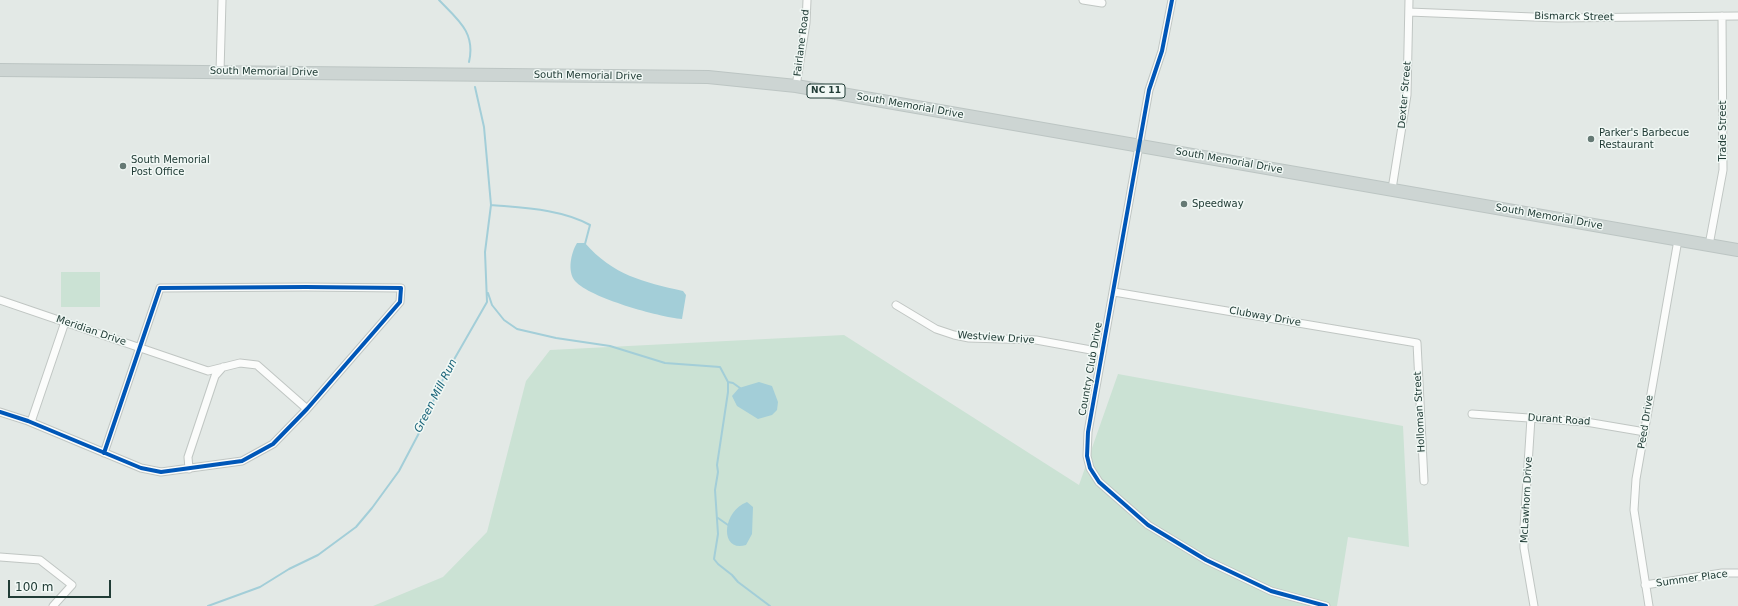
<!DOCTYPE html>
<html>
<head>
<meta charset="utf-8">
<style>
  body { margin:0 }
  #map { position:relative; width:1738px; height:606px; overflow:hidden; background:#e3e9e6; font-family:"DejaVu Sans",sans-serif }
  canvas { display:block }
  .scale { position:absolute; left:8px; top:580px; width:103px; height:18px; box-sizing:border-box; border:2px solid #213c36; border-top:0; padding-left:5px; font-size:12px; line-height:14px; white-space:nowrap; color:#213c36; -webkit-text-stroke:3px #f1f8f5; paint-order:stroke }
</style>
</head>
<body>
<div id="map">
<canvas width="1738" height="606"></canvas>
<div class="scale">100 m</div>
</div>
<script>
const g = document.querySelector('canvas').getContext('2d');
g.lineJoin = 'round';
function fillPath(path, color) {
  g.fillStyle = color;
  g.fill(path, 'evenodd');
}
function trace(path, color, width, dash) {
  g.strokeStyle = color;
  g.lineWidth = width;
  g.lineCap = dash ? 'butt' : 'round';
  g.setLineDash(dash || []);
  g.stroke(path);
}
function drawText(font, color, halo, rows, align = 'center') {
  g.font = font + ' "DejaVu Sans",sans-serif';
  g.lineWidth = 3;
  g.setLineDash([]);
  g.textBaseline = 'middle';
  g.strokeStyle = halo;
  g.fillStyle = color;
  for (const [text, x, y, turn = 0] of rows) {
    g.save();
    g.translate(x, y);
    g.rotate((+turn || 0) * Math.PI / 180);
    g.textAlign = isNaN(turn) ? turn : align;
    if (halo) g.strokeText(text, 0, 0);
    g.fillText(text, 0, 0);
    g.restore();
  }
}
fillPath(new Path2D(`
  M61 272H100V307H61Z
  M844 335 1079 485 1118 374 1403 426 1409 547 1348 537 1337 606H373L443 577 487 532 526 381 550 350Z`), '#cbe2d4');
fillPath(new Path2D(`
  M577 243H585C613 275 643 282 683 291L686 295 682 319C659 317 590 298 575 281 567 271 571 253 577 243Z
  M759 382 772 386 778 402 777 410 772 415 758 419 737 406 732 396 739 388Z
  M747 502 753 507 752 534 746 545C720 553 721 512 747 502Z`), '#a3ced8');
trace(new Path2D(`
  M439 0C457 19 476 32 469 62
  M491 205C524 208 561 209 590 225L585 244
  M488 293 492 305 504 320 517 329 556 338 610 346 665 363 720 367 728 382V392L717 465 718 472 715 490 718 534 714 559 718 564 732 575 738 582 770 606
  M728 382 733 383 740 388
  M718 518 728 525
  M208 606 260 587 289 569 318 555 356 527 372 508 399 471 419 433 444 377 487 302 485 252 491 205 484 127 475 87`), '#a3ced8', 2);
const street = new Path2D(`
  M1083 0 1102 3
  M1172 0 1162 51 1149 90 1088 432 1087 456 1090 468 1099 482 1148 525 1206 560 1271 591 1326 606
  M1409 12 1558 18 1738 16
  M220 72 222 0
  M796 86 806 23 807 0
  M1392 189 1407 95 1409 0
  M1709 245 1723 170 1722 16
  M1114 292 1417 343 1424 481
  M0 300 208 371 240 363 257 365 307 409
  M896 305 936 329 954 335 969 338 1036 340 1102 352
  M0 412 28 421 141 468 161 472 242 461 273 444 307 409 400 302 401 288 306 287 160 288 104 453
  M1472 414 1586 422 1645 432
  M1531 418 1524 527V548L1534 606
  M31 422 65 322
  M189 469 188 457 215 376 223 367
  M0 557 40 560 72 585 53 606
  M1645 585 1722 573H1738
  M1649 606 1634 510 1636 479 1678 240`);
const primary = new Path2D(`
  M0 70 708 77 796 86 1738 250`);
trace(street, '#c0c6c3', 9);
trace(primary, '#bcc5c3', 14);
trace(street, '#fbfcfb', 7);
trace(primary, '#cdd5d3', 12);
trace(new Path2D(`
  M1172 0 1162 51 1149 90 1088 432 1087 456 1090 468 1099 482 1148 525 1206 560 1271 591 1326 606
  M0 412 28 421 141 468 161 472 242 461 273 444 307 409 400 302 401 288 306 287 160 288 104 453`), '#0057b8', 4);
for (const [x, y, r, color] of [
  [1591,139,4,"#657974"],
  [123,166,4,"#657974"],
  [1184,204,4,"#657974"]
]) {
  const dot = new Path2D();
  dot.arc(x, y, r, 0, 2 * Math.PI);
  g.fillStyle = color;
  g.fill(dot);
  trace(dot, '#f1f8f5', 1.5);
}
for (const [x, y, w] of [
  [826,91,38]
]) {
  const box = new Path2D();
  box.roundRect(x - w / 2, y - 7, w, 14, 3);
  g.fillStyle = '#f1f8f5';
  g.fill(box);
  trace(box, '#213c36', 1);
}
drawText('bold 9px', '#213c36', null, [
  ["NC 11",826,91]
]);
drawText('10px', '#213c36', '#f1f8f5', [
  ["Bismarck Street",1574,17,1],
  ["Fairlane Road",802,43,-83],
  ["South Memorial Drive",264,72,1],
  ["South Memorial Drive",588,76,1],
  ["Dexter Street",1405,95,-85],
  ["South Memorial Drive",910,106,10],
  ["Trade Street",1723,131,-90],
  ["South Memorial Drive",1229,161,10],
  ["South Memorial Drive",1549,217,10],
  ["Clubway Drive",1265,317,10],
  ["Meridian Drive",91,331,19],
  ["Westview Drive",996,338,4],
  ["Country Club Drive",1091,369,-80],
  ["Holloman Street",1420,412,-93],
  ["Durant Road",1559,420,4],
  ["Peed Drive",1646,422,-81],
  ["McLawhorn Drive",1527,500,-87],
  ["Summer Place",1692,579,-8]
]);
drawText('10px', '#213c36', '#f1f8f5', [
  ["Parker's Barbecue",1599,133],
  ["Restaurant",1599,145],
  ["South Memorial",131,160],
  ["Post Office",131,172],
  ["Speedway",1192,204]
], 'left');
drawText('italic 11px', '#196479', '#f1f8f5', [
  ["Green Mill Run",436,396,-63]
]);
</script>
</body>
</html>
